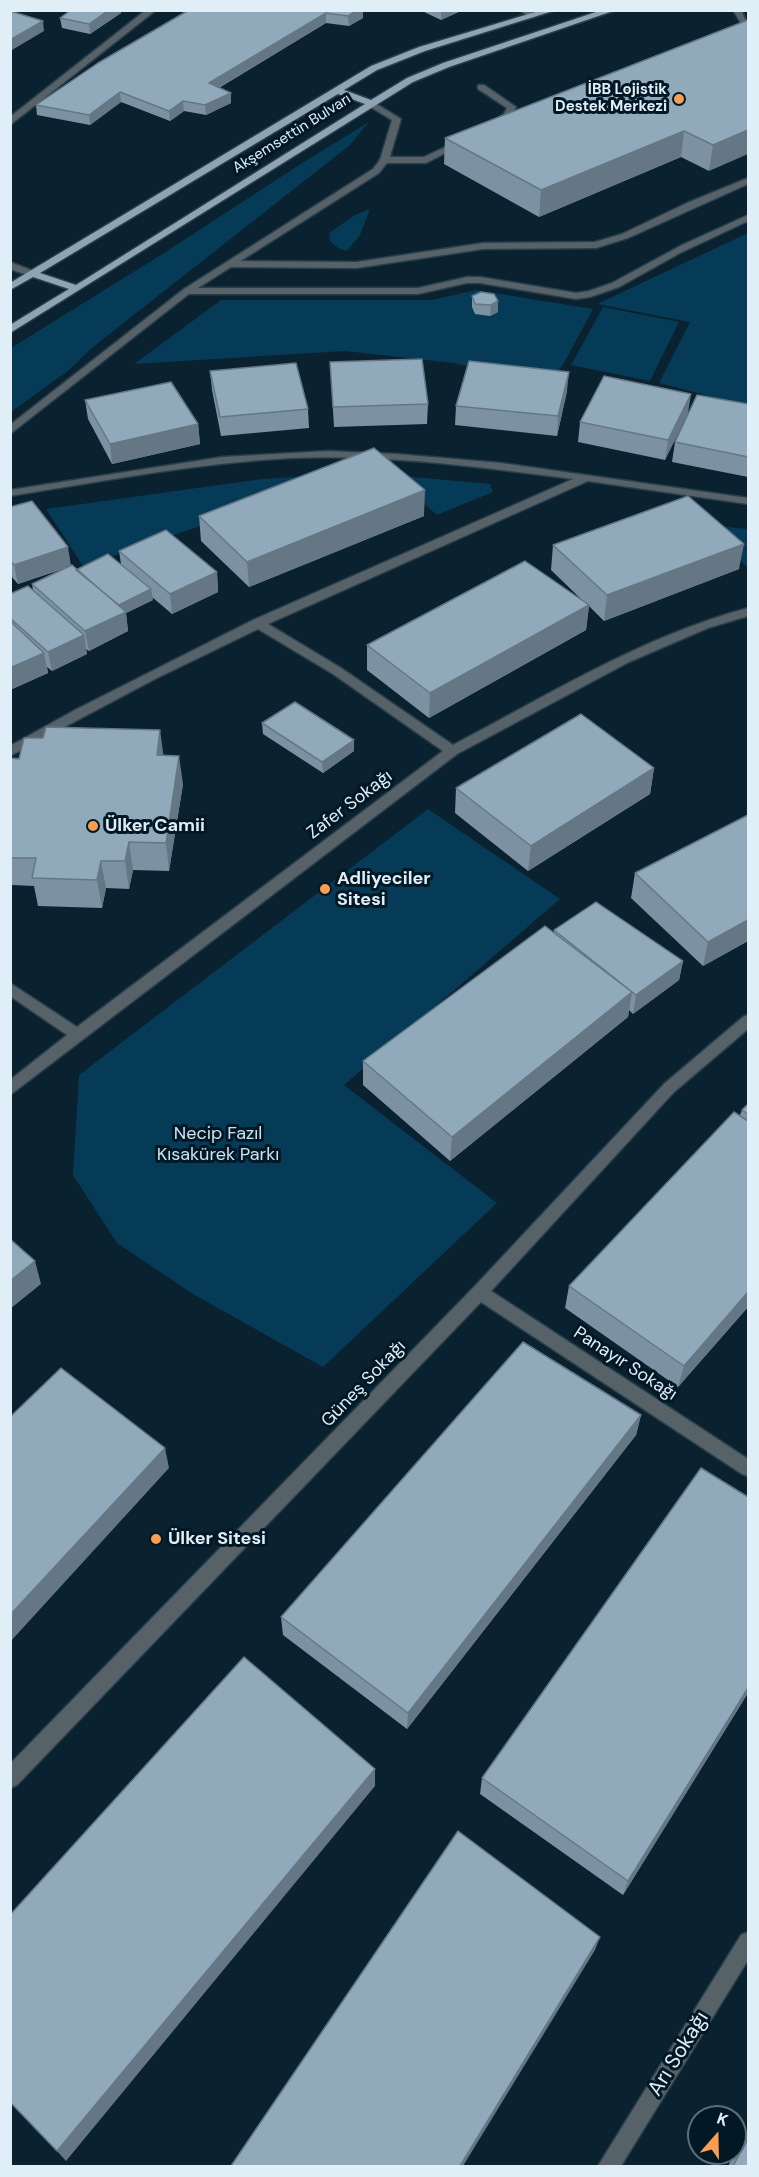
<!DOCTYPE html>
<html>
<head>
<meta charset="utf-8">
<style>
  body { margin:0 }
  #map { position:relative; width:759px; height:2177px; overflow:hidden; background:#0a212f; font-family:"DM Sans",sans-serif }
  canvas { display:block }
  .frame { position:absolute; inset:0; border:12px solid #e0eef8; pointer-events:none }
  .north { position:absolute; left:687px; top:2105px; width:60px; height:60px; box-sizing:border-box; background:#021825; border:2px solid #5b6e79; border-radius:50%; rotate:20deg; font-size:16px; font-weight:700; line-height:24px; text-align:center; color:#e0eef8 }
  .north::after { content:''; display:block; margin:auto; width:21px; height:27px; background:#fb9e51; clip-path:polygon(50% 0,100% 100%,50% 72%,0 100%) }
</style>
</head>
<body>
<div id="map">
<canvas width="759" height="2177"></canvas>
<div class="frame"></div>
<div class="north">K</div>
</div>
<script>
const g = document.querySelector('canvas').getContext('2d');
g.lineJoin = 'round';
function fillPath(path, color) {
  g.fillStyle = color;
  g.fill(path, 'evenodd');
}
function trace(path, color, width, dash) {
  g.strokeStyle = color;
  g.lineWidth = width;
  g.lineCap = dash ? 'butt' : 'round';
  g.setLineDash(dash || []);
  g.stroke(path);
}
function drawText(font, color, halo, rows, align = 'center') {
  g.font = font + ' "DM Sans",sans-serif';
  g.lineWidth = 6;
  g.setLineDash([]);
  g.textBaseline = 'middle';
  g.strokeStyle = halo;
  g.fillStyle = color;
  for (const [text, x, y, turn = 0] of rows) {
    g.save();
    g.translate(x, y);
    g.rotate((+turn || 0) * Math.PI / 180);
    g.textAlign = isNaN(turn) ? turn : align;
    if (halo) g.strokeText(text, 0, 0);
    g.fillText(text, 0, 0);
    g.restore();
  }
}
fillPath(new Path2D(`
  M369 122 350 145 93 347 69 370 11 412V348L164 253 299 165Z
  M370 209 360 235 347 251 338 248 330 241 329 233 355 215Z
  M748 233V406L659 383 690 322 597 304Z
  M476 290 593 309 564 363 549 383 453 363 345 351 134 364 221 300H432Z
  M603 307 679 322 650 381 571 365Z
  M356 473 83 566 46 509 262 479Z
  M391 475 490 484 493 492 437 515Z
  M705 525 748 529V568Z
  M428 809 560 899 344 1085 497 1203 323 1367 193 1294 117 1243 73 1175 79 1075Z`), '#063b57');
const service = new Path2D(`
  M520 10H530L537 16 530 18Z
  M733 10H741L748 25H742Z
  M478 85H484L516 107 510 118 495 128 488 126 504 114 507 108 478 89Z
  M460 140 467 142 426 163H384L379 160 384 157H424Z
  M748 178V184L628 238 596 248 483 249 357 268 230 267 225 264 230 261 357 262 483 243 595 242 622 234 687 203Z
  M748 215V221L680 253 619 287 590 297 576 299 480 283H467L418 294H187L182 291 187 288H418L467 277H480L576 293 589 291 612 283 682 245Z`);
const minor = new Path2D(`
  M146 10H156L10 125V117Z
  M370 100 401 119 389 160 379 173 190 293 10 434V425L184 289 373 169 380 160 392 120 367 105 366 103Z
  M328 451 397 454 501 463 748 498V504L588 481 268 624 341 668 453 745C548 695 643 636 748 608V616L708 628 629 662 457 754 10 1095V1080L67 1035 10 996V983L77 1027 443 751 333 674 258 629 155 679 10 756V746L75 710 253 620 573 479C480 467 385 454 291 458 197 463 104 481 10 496V490L222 457Z
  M748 1015V1029L674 1092 491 1291 748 1459V1476L742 1474 481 1302 17 1785 10 1788V1764L474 1287 664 1084 743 1017Z
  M748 1932V1960L621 2166H598L741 1935Z`);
const tertiary = new Path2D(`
  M10 262 36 272 38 274 33 277 10 269Z`);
const primary = new Path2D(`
  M542 10H556L425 51 377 70 344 90 371 100 407 78 443 63 602 10H616L449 67 413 82 10 333V325L69 289 33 277 10 290V283L371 66 419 47ZM338 94 365 104 76 285 40 273Z`);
trace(service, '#283e4b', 3);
trace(minor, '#283e4b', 3);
trace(tertiary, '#283e4b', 3);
trace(primary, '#283e4b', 3);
fillPath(service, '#566168');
fillPath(minor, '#566168');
fillPath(tertiary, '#566168');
fillPath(primary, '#8ea4b3');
fillPath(new Path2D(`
  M189 10H363V18L349 26 326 23 219 88 231 103 206 115 184 111 170 121 121 102 90 125 37 115 36 105Z
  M420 10H463L441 20Z
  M121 13 90 34 62 28 60 18Z
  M748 20 709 171 681 157 539 217 444 164 445 138Z
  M472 296 498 301V312L490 316 475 314 472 307Z
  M330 362 428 404 427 424 334 427Z
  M210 371 308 409 309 428 221 436 212 390Z
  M567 391 557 436 455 425 456 406Z
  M85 400 198 424 200 444 112 464 88 419Z
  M748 404V477L672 462 675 442Z
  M688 413 665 460 578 442 580 422Z
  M10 507 76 570 121 564 119 551 217 572 218 592 172 614 152 597 153 600 126 613 128 631 89 651 86 649 87 654 52 671 47 667 48 673 10 690V594L33 590 32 584 66 568 18 584 10 575Z
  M199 516H424L249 587 201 541Z
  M553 545 739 569 604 621 589 606 586 630 429 718 367 670V645L582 600 551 570Z
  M262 723 354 751 323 773 263 734Z
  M163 755 183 784 169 871 133 870 129 889 106 888 102 908 38 906 34 886 12 885 10 880V758Z
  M654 768 650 794 528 871 455 813 456 788Z
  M748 815V941L703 966 631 898 635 873Z
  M554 930 683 961 679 980 633 1014 629 1010 628 1017 450 1161 363 1085V1061L554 932Z
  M748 1104V1307L678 1387 565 1308 569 1286 740 1115 742 1110Z
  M641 1415 636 1435 407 1729 283 1635 281 1617Z
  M748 1497V1693L623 1895 480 1794 482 1778Z
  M748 2130V2166H728Z`), '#7c92a2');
fillPath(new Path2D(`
  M109 10H121V13L90 34 89 24Z
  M358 10H363V18L349 26 348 16Z
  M441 10H463L441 20Z
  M326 13V23L210 93 209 83Z
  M43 21 44 31 12 50 10 40Z
  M120 92 121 102 90 125 89 115Z
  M231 93V103L206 115 205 105Z
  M183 101 184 111 170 121 169 111Z
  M748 130V154L709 171 713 145Z
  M684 131 681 157 539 217 541 190Z
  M498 301V312L490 316 491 305Z
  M569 372 567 391 557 436 558 416Z
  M691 394 688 413 665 460 668 440Z
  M198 424 200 444 112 464 110 444Z
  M425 490 424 516 249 587 247 562Z
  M744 544 739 569 604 621 607 595Z
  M68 547 71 566 18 584 14 565Z
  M217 572 218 592 172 614 170 594Z
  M151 589 153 600 126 613 128 631 89 651 85 631 119 605Z
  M589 605 586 630 429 718 430 693Z
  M84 635 87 654 52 671 48 652Z
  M44 653 48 673 10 690V668Z
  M160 730 164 759 157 755Z
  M354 740V751L323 773 322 762Z
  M179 756 183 784 169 871 166 843Z
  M654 768 650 794 528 871 531 846Z
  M129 842 133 870 129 889 125 861Z
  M101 861 106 888 102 908 97 880Z
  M748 920V941L703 966 708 942Z
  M683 961 679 980 633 1014 636 995Z
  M632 992 628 1017 450 1161 452 1137Z
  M35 1261 41 1284 10 1309V1281Z
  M748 1292V1307L678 1387 684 1366Z
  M641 1415 636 1435 407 1729 408 1713Z
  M165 1448 169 1468 10 1642V1615Z
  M748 1688V1693L623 1895 628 1881Z
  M375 1769V1786L66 2161 57 2151Z
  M600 1937 595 1950 463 2166H460Z`), '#657784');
const building = new Path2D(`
  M71 10H109L89 24 60 18Z
  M189 10H358L348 16 326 13 209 83 231 93 205 105 183 101 169 111 120 92 89 115 36 105 98 63Z
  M10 11 43 21 10 40Z
  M748 20V130L713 145 684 131 541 190 445 138Z
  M481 292 494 294 498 301 491 305 475 304 472 296Z
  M422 359 428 404 333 407 330 362Z
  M469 361 569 372 558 416 456 406Z
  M296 363 308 409 220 417 210 371Z
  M604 376 691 394 668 440 580 422Z
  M171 382 198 424 110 444 85 400Z
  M697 395 748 404V457L675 442Z
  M374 448 425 490 247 562 199 516Z
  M688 496 744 544 607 595 553 545Z
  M32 501 68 547 14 565 10 560V507Z
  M166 530 217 572 170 594 119 551Z
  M108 554 151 589 119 605 76 570Z
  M525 561 589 605 430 693 367 645Z
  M72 565 126 612 85 631 32 584Z
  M28 586 84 635 48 652 10 618V594Z
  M10 621 44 653 10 668Z
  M295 702 354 740 322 762 262 723Z
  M581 714 654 768 531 846 456 788Z
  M46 727 160 730 157 755 179 756 166 843 129 842 125 861H101L97 880 32 878 36 858H10V758L19 759 24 738H43Z
  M748 815V920L708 942 635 873Z
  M596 902 683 961 636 995 554 930Z
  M545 926 632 992 452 1137 363 1061Z
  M748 1104V1114L742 1110Z
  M734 1112 748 1121V1292L684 1366 569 1286Z
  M10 1239 35 1261 10 1281Z
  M523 1342 641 1415 408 1713 281 1617Z
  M61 1368 165 1448 10 1615V1417Z
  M701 1468 748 1497V1688L628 1881 482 1778Z
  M244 1657 375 1769 57 2151 10 2102V1915Z
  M458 1831 600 1937 460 2166H231Z
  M748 2139V2166H733Z`);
fillPath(building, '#90aabc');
trace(building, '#657784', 1.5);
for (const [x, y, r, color] of [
  [679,99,6,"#fb9e51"],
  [93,826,6,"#fb9e51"],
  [325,889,6,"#fb9e51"],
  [156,1539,6,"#fb9e51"]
]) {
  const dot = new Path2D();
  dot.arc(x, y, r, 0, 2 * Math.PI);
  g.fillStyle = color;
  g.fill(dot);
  trace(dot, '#021825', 2);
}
drawText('bold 15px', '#e0eef8', '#021825', [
  ["İBB Lojistik",667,90],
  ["Destek Merkezi",667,107]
], 'right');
drawText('15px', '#e0eef8', '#021825', [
  ["Akşemsettin Bulvarı",292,134,-32]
]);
drawText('18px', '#e0eef8', '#021825', [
  ["Zafer Sokağı",350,805,-37],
  ["Panayır Sokağı",625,1364,33],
  ["Güneş Sokağı",364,1384,-46]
]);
drawText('bold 18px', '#e0eef8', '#021825', [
  ["Ülker Camii",105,826],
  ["Adliyeciler",337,879],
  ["Sitesi",337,900],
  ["Ülker Sitesi",168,1539]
], 'left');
drawText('18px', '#cde2f0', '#021825', [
  ["Necip Fazıl",218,1134],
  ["Kısakürek Parkı",218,1155]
]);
drawText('21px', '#e0eef8', '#021825', [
  ["Arı Sokağı",679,2054,-58]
]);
</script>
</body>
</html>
